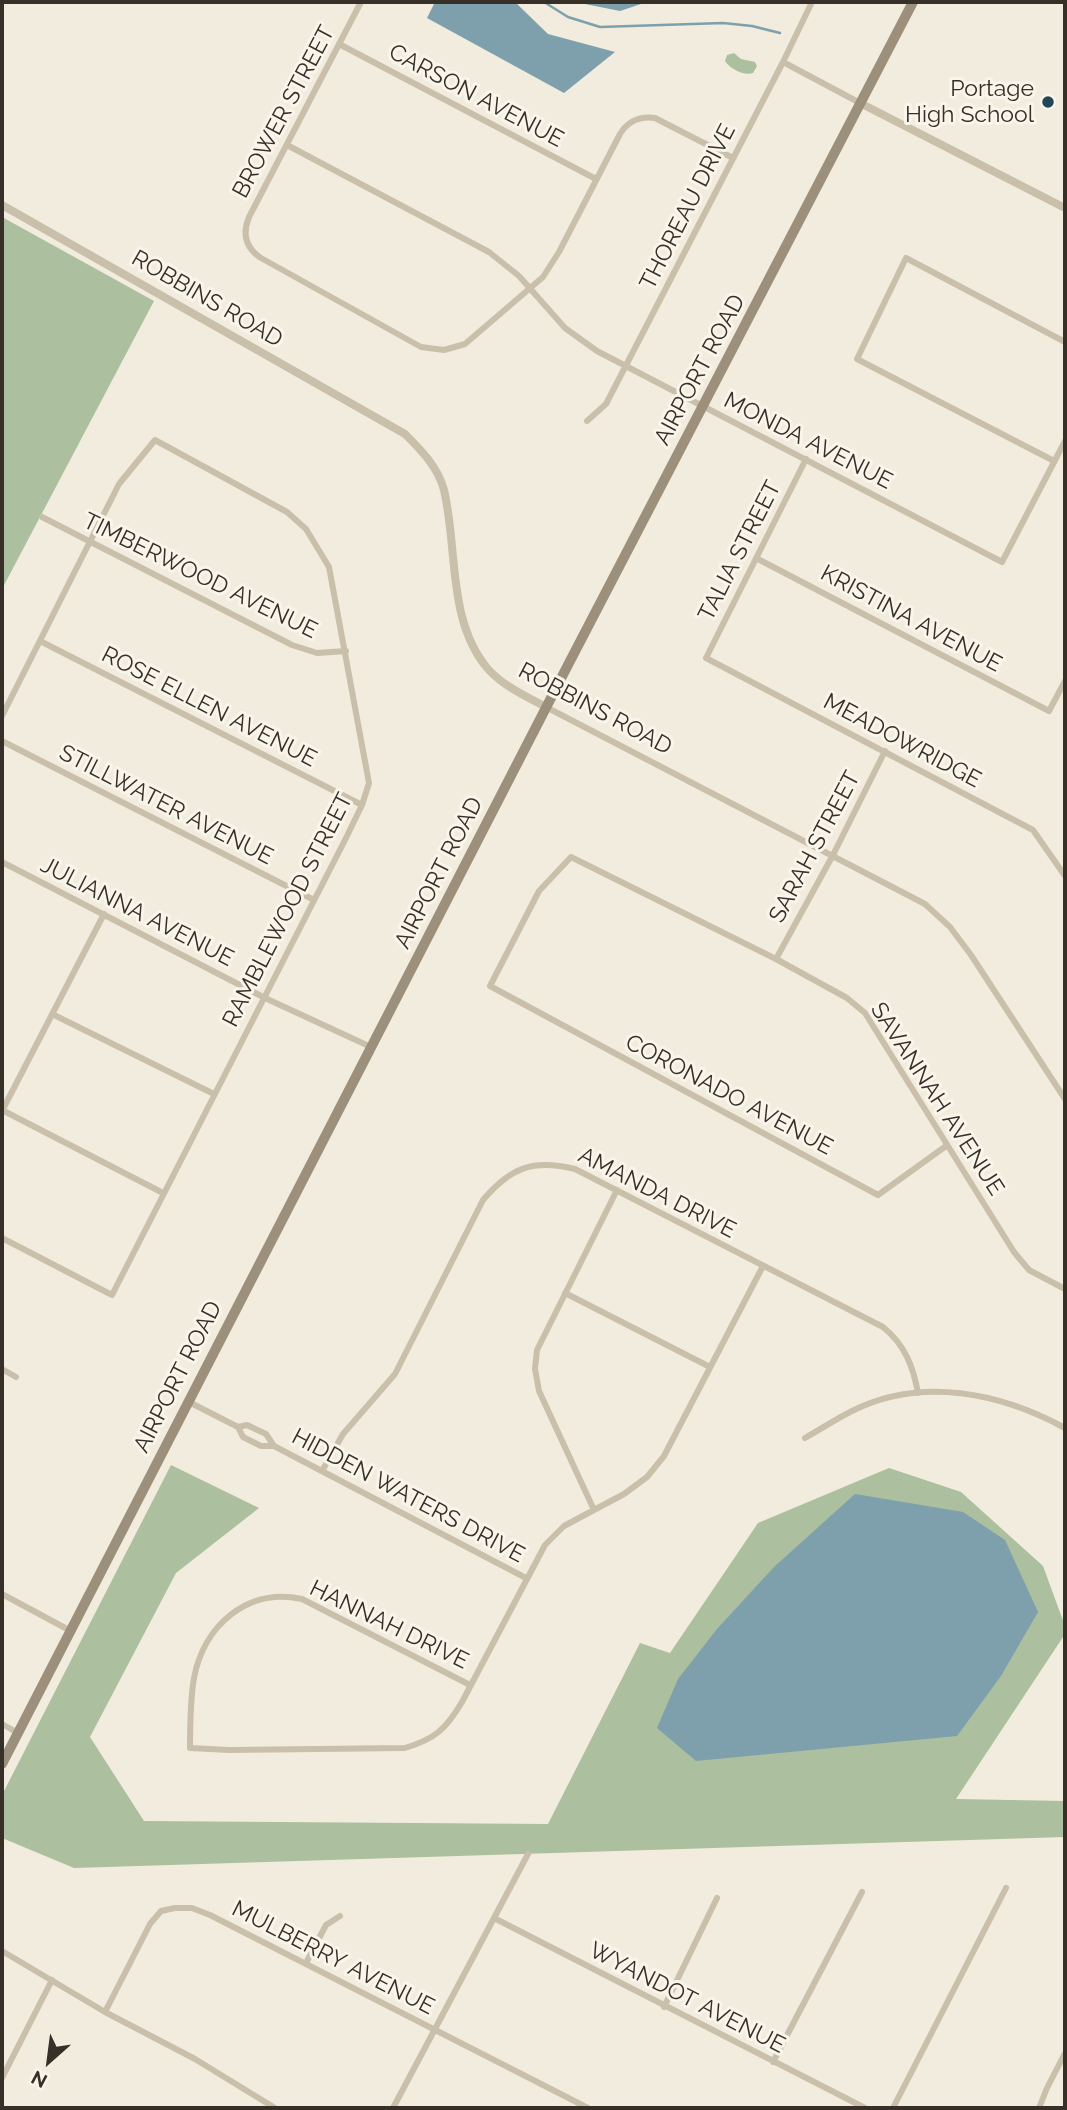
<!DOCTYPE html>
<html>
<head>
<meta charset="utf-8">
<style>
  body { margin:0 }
  #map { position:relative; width:1067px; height:2110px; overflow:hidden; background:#f1ecdd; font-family:Raleway,sans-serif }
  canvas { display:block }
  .frame { position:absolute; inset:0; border:4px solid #363029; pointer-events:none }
  .north { position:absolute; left:14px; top:2026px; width:70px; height:70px; -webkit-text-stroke:5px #f9f5ea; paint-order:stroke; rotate:208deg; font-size:19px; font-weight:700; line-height:28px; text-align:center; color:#363029 }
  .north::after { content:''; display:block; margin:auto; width:24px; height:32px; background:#363029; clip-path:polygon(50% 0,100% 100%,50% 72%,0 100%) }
</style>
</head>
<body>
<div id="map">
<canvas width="1067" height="2110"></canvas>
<div class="frame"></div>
<div class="north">N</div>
</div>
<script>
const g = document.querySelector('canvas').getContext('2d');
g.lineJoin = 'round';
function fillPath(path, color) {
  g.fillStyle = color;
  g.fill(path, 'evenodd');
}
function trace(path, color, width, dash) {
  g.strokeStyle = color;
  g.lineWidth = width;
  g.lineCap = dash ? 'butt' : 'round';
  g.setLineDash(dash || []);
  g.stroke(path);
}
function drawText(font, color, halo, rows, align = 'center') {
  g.font = font + ' Raleway,sans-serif';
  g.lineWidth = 6;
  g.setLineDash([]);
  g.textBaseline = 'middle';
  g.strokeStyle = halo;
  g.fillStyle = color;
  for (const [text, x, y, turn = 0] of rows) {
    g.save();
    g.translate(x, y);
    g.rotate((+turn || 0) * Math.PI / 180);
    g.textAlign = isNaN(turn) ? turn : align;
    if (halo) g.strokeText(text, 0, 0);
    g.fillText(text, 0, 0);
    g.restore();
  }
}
fillPath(new Path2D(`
  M734 53 741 59 755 62 757 66 753 73C744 76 730 69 725 61L727 55Z
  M2 217 154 301 2 589Z
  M171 1465 259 1508 176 1573 90 1737 144 1821 548 1824 640 1643 670 1653 758 1523 889 1468 961 1492 1043 1566 1065 1626V1634L956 1799 1065 1801V1837L74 1868 2 1838V1795Z`), '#acbf9e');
fillPath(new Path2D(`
  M435 2H515L548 34 615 52 564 93 427 18Z
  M575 2H643L644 3 620 11Z
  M855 1494 963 1512 1005 1540 1038 1612 1001 1676 957 1736 696 1761 657 1728 678 1679 717 1629 774 1567Z`), '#7ea0ad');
trace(new Path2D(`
  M544 2 568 17 600 27 723 23 752 26 780 33`), '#7ea0ad', 2.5);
trace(new Path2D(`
  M361 2 249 217C242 234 246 248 261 258L421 347 444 350 465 344 543 277 559 252 620 134C628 121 639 116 655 118L733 158
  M339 44 596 179
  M783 62 862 104
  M287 145 489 252 519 276 565 328 597 351 1002 562 1065 441
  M587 421 606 404 783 62 812 2
  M806 459 706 658 1033 830 1065 876
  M1054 461 857 359 906 258 1065 342
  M42 517 292 645 317 653 346 651
  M756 558 1049 711 1065 681
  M40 641 362 805
  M546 707 925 904 950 927 971 955 1065 1099
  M2 716 119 484 155 440 287 512 306 529 329 567 369 783 362 805 345 840 112 1295 2 1238
  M2 741 314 900
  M2 862 265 998 371 1047
  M776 959 833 855 885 751
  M52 1014 214 1094
  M2 1110 163 1193
  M2 1111 104 914
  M946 1146 878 1195 490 986 539 891 571 857 776 959 847 998 865 1013 1014 1252 1029 1270 1065 1289
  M565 1293 710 1367
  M2 1369 16 1377
  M187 1401 238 1427 243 1437 261 1446H274
  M238 1427 247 1425 266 1434 274 1446 526 1578
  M805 1438C821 1429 836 1419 852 1411 921 1376 1001 1393 1065 1428
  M322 1471 343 1434 395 1374 483 1200C511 1167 533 1159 575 1169L883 1327C905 1345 913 1366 918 1393
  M594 1510 539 1391 535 1369 537 1350 617 1190
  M2 1594 69 1630
  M470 1685 302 1599C248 1587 204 1625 194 1678 190 1701 190 1725 190 1748L229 1750 405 1748C435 1739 446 1729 462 1702L545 1545 564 1526 624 1494 647 1477 664 1456 763 1266
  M2 1724 18 1733
  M494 1918 865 2108
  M2 1951 105 2012 195 2059 275 2108
  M306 1963 326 1925 340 1916
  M664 2007 717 1898
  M105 2012 150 1924 161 1911 175 1908H192L210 1915 588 2108
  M773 2062 862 1892
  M2 2078 52 1980
  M393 2108 528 1854
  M893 2108 1006 1888
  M1039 2108 1047 2088 1065 2053`), '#c9bfaa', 6);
trace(new Path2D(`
  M862 104 1065 208
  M2 205 405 434C421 450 438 467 444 490 458 549 447 621 488 669 503 686 527 697 546 707`), '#c9bfaa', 8);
trace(new Path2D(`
  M2 1764 569 663 913 2`), '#9c8f7b', 10);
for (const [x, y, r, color] of [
  [1048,102,7,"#214656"]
]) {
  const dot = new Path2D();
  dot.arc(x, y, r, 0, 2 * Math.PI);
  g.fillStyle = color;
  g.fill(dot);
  trace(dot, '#f9f5ea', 2.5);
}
drawText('23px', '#363029', '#f9f5ea', [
  ["Portage",1034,89],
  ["High School",1034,115]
], 'right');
drawText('23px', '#363029', '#f9f5ea', [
  ["CARSON AVENUE",476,96,28],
  ["BROWER STREET",284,112,-62],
  ["THOREAU DRIVE",688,207,-63],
  ["ROBBINS ROAD",207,299,30],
  ["AIRPORT ROAD",700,370,-62],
  ["MONDA AVENUE",808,441,27],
  ["TALIA STREET",740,551,-63],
  ["TIMBERWOOD AVENUE",200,576,26],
  ["KRISTINA AVENUE",911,619,28],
  ["ROSE ELLEN AVENUE",209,707,27],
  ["ROBBINS ROAD",595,709,28],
  ["MEADOWRIDGE",902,741,28],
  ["STILLWATER AVENUE",166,805,27],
  ["SARAH STREET",815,847,-62],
  ["AIRPORT ROAD",439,873,-63],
  ["RAMBLEWOOD STREET",288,910,-63],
  ["JULIANNA AVENUE",137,912,27],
  ["CORONADO AVENUE",729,1095,28],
  ["SAVANNAH AVENUE",937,1099,57],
  ["AMANDA DRIVE",657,1193,27],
  ["AIRPORT ROAD",178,1377,-63],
  ["HIDDEN WATERS DRIVE",408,1496,28],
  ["HANNAH DRIVE",389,1625,26],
  ["MULBERRY AVENUE",333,1958,27],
  ["WYANDOT AVENUE",687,1998,27]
]);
</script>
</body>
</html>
